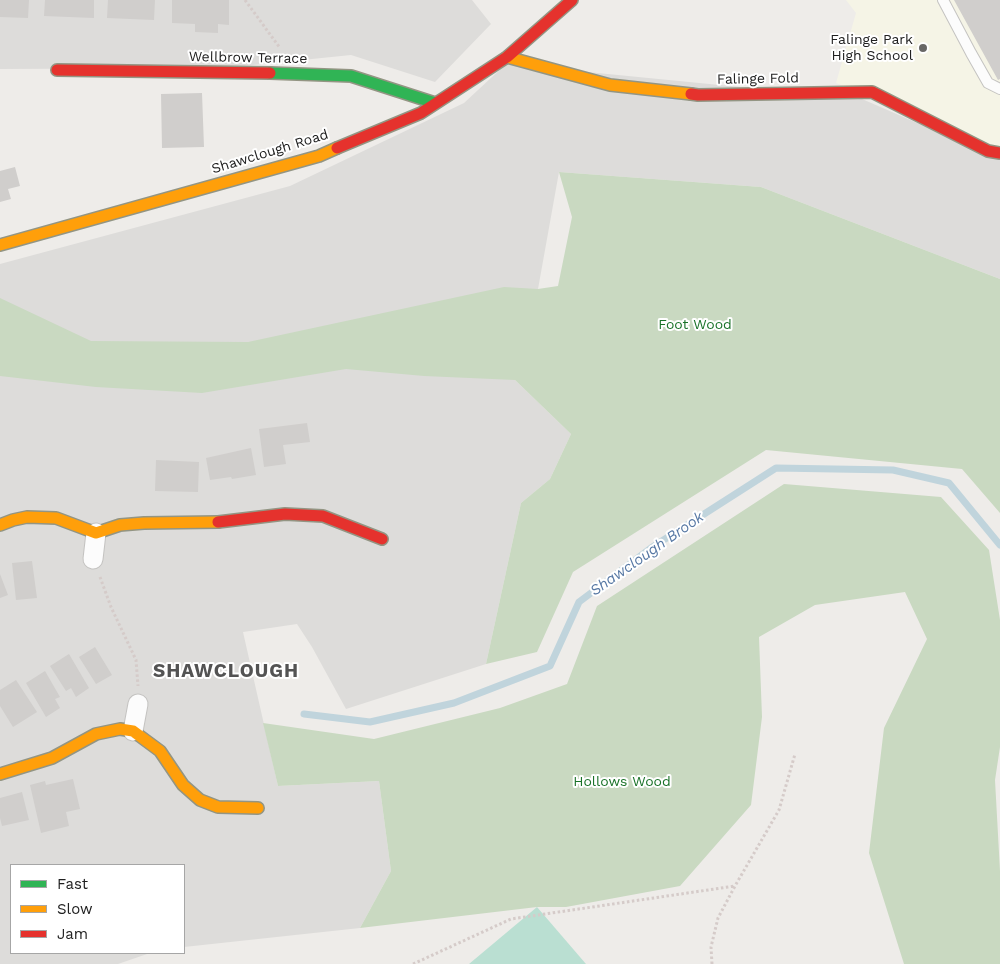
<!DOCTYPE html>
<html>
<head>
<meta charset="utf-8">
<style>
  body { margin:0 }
  #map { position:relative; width:1000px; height:964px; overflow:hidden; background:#eeece9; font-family:"Work Sans",sans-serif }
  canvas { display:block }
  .legend { position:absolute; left:10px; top:864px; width:175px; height:90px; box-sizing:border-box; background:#fff; border:1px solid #a6a6a6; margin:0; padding:6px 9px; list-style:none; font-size:15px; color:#202020 }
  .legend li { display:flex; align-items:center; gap:10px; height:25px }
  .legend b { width:25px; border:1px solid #a6a6a6 }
</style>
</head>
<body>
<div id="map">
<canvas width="1000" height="964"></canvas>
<ul class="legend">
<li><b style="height:6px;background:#30b455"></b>Fast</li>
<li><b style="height:6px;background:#ff9f0a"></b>Slow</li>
<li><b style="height:6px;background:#e5322d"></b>Jam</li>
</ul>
</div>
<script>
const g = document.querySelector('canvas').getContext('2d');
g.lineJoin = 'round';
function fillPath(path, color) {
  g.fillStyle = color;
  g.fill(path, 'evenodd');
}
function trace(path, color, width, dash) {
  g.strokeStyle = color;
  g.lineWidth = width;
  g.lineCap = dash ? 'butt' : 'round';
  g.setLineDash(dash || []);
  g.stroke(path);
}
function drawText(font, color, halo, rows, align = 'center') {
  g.font = font + ' "Work Sans",sans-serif';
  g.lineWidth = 4;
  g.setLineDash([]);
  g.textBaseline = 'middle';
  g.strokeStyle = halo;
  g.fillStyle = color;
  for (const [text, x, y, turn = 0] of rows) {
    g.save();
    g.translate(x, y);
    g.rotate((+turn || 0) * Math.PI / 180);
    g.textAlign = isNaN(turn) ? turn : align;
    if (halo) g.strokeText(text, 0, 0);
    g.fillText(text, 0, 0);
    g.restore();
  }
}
fillPath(new Path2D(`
  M0 0H472L491 24 435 82 351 55 224 68 0 69Z
  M506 64 862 99 1000 159V279L761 187 559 172 538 289 515 380 571 434 550 479 521 503 486 664 346 709 312 647 297 624 243 632 278 786 379 781 391 871 360 928 184 947V865H11V953H150L118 964H0V264L290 186 464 103Z`), '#dddcda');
fillPath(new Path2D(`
  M846 0H1000V150L836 83 856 13Z`), '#f5f4e6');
fillPath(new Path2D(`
  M559 172 761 187 1000 279V513L962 469 766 450 573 572 537 652 486 664 521 503 550 479 571 434 515 380 424 376 346 369 202 393 96 387 0 376V298L91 341 248 342 504 287 538 289 558 286 572 217Z
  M784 484 941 497 989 550 1000 620V747L995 780 1000 871V964H904L869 853 884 728 927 639 905 592 815 605 759 637 762 717 751 805 680 886 566 907H537L360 928 391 871 379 781 278 786 263 723 374 739 500 708 567 684 597 606Z`), '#c9d9c1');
fillPath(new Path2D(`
  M537 907 586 964H469Z`), '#badfd2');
trace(new Path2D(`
  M304 714 370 722 454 703 550 666 579 602 651 548 776 468 893 470 949 483 1000 545`), '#c0d4dc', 7);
fillPath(new Path2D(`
  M0 0H29L28 18 0 17Z
  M45 0H94V18L44 16Z
  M108 0H155L154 20 107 18Z
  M172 0H229V25L218 24V33L195 32V24L172 23Z
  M954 0H1000V79L998 80Z
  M202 93 204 147 162 148 161 94Z
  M15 167 20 186 8 189 11 199 0 202V171Z
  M307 423 310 442 283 445 286 464 264 467 259 429Z
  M251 448 256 475 232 479 231 477 210 480 206 458Z
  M156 460 199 462 198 492 155 491Z
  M32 561 37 598 16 600 12 563Z
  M0 574 8 595 0 598Z
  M95 647 112 675 96 684 79 657Z
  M69 654 89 688 76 697 71 688 66 691 50 666Z
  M45 671 60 697 55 699 60 708 46 717 26 683Z
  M16 680 37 712 13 727 0 706V690Z
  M73 779 80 809 66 812 69 826 41 833 30 785 45 781 46 785Z
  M22 792 29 820 2 826 0 818V798Z`), '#d0cecc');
const lane = new Path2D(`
  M943 0 971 53 988 83 1000 89`);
const street = new Path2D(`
  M93 559 96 533
  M133 731 138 704`);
const fast = new Path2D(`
  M270 73 351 76 435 103`);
const slow = new Path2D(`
  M507 57 610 85 691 94
  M0 245 319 156 337 148
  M0 525 13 520 27 517 56 518 96 533 120 525 144 523 218 522
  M0 774 52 758 96 734 120 729 133 731 160 751 183 785 200 800 218 807 258 808`);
const jam = new Path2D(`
  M57 70 270 73
  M691 94 698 95 872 92 988 151 1000 153
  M337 148 421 113 507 57 572 0
  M218 522 285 514 323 516 382 539`);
trace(lane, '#c4c3c1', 12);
trace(street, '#c4c3c1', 21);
trace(fast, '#939583', 14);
trace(slow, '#939583', 14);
trace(jam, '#939583', 14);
trace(new Path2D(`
  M245 0 280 48
  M100 577 111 607 136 660 138 686
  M413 964 511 919 735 886
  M712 964 711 947 718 918 735 886 779 810 795 754`), '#d5cbc9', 3, [2.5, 2.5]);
trace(lane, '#fcfcfc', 10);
trace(street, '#fcfcfc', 19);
trace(fast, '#30b455', 11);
trace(slow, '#ff9f0a', 11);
trace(jam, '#e5322d', 11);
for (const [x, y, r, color] of [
  [923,48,5,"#686766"]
]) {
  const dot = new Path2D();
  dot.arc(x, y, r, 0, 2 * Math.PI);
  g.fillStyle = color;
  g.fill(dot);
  trace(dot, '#fff', 2);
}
drawText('14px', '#202020', '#fff', [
  ["Falinge Park",913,40],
  ["High School",913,56]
], 'right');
drawText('14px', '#202020', '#fff', [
  ["Wellbrow Terrace",248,58,1],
  ["Falinge Fold",758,79,-1],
  ["Shawclough Road",270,152,-17]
]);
drawText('14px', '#197228', '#fff', [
  ["Foot Wood",695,325],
  ["Hollows Wood",622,782]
]);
drawText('italic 15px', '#5778a4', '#fff', [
  ["Shawclough Brook",647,554,-35]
]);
g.letterSpacing = '1px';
drawText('bold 19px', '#535353', '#fff', [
  ["SHAWCLOUGH",226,671]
]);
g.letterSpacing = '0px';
</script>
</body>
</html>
